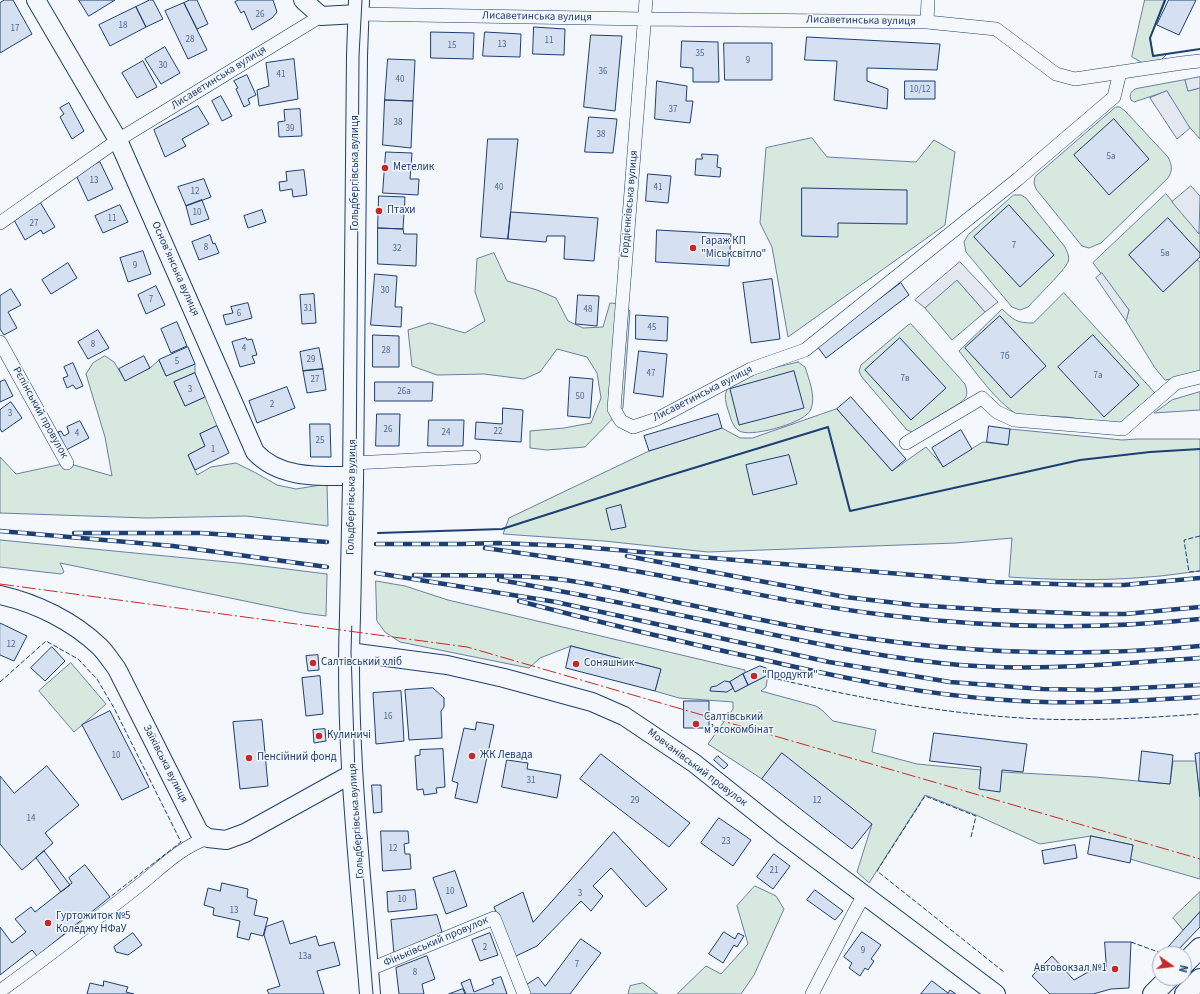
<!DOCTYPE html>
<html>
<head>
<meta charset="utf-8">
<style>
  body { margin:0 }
  #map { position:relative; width:1200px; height:994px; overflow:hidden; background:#f4f7fb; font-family:"Source Sans 3",sans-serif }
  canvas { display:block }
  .north { position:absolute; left:1152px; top:946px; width:40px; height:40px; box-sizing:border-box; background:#f4f7fb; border:1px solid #9eadc5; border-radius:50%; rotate:104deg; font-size:11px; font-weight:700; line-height:16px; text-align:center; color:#1d3f73 }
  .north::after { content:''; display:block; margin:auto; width:14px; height:18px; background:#c62828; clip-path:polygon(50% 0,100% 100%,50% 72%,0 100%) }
</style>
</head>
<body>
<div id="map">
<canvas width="1200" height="994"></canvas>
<div class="north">N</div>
</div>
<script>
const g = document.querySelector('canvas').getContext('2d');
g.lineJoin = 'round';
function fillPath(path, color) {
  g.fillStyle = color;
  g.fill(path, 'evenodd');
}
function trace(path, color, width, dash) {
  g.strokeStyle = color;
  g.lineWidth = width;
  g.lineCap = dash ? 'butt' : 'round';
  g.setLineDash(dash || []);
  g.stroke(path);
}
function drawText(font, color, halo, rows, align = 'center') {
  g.font = font + ' "Source Sans 3",sans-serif';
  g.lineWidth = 3;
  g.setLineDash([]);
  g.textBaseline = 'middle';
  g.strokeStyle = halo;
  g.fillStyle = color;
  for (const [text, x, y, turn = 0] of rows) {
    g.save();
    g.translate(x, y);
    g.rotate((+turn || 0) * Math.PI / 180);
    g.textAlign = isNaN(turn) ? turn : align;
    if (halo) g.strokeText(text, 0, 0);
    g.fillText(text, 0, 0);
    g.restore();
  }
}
const green = new Path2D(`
  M1145 0H1166L1150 38 1153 56 1167 54 1157 64 1143 63 1132 57Z
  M1185 80 1188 91 1200 88V139L1184 121 1167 91 1134 102 1131 100C1129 94 1131 92 1135 89Z
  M1116 107H1120L1125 111 1168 157C1172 165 1173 170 1168 178L1101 243 1089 248 1082 246 1036 189 1034 183 1035 177Z
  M812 138 827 157 916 162 934 140 955 152 945 225 788 337 772 247 760 223 766 148Z
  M1166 194 1200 233V253L1168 219 1129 255 1163 292 1197 260 1200 262V374L1165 380 1155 368 1126 321 1129 310 1093 263Z
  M1014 195H1021L1026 198 1065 247C1067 252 1070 256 1068 262 1065 270 1036 298 1028 307L1020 310 1012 307 966 252 964 242 968 235Z
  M494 253 507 281 537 290 556 298 568 321 583 328 603 327 610 303 623 304 630 311 623 408 585 447 547 450 530 448V431L564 428 591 423 601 398 597 373 587 357 557 349 540 372 524 379 484 374 437 375 412 366 408 330 430 323 465 333 485 321 475 292 477 259Z
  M957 280 985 312 952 340 925 308Z
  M1064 293 1155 393 1119 424 1066 417 1018 415C996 402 975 371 959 351L1002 309C1014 320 1016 323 1033 323Z
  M911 324 965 384C968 393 968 397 960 403L912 432 907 430 861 376 859 371 861 365 908 325Z
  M105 356 114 362 125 380 150 368 159 360 166 376 195 364V373L174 382 185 406 205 397 217 426 200 434 205 446 188 455 197 475 211 467 236 463 256 473 277 485 296 489 327 484 328 526 246 516 147 518 0 513V457L16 474 67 463 112 476 105 437 86 374 93 363Z
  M798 362 805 367C809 380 816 396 811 409 806 423 755 436 742 432 734 430 731 420 729 413 727 407 724 398 726 392 730 376 783 366 798 362Z
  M1200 392V410L1154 413 1172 400Z
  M837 409 892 471 926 447 943 466 983 442 1007 445 1010 429 1122 440 1137 439H1200V571C1183 573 1165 576 1148 577 1102 581 1055 580 1009 577L1012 538 956 543 708 552 604 541 503 534 509 518 649 451 722 428 740 438H752Z
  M0 540 238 563 327 574 326 616 303 613 60 563 64 572 61 574 0 567Z
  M376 581 405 586 448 600 745 670V673L735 692 768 675 766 687 761 691 816 706 823 711 833 721 876 730 872 752 917 764 1002 772 1095 777 1170 784 1173 761H1196L1200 797V879L1130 859 1133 845 1091 836 1040 844 976 815 925 795 869 883 857 872 872 824 762 779 708 744 733 709V702L679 698 655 691 661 669 571 646 540 658 529 668 400 642 385 632 377 621Z
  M71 663 106 704 74 732 39 691Z
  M755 886 776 896 784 909 754 975 741 994H677L706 966 721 974 748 944 737 906Z
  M1200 892V912L1183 930 1173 918Z
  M643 983 658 994H628L630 986Z`);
fillPath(green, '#d7e8df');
trace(green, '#687fa3', 1);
const parking = new Path2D(`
  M1200 77V88L1188 91 1185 80Z
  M1167 91 1190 128 1177 139 1150 98Z
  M1191 186 1200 196 1199 234 1172 202Z
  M960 262 998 302 985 312 957 280 925 308 915 300Z
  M1102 273 1129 310 1126 321 1096 278Z`);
fillPath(parking, '#e3e8f0');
trace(parking, '#687fa3', 1);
const building = new Path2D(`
  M5 0H13L32 34 0 53V3Z
  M79 0H115L89 16Z
  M150 0H153L163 19 146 27 136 7Z
  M190 0H197L208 24 197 29 184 3Z
  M239 0H273L277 12 272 18 252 30 244 11 241 13 235 2Z
  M1169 0H1196L1179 35 1157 25Z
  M184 3 207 50 188 59 165 11Z
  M136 7 146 27 110 46 99 25Z
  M534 27 565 29 564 55 533 54Z
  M431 32 474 33 473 59 431 58Z
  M485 32 521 34 520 57 483 56Z
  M591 35 622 36 615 111 584 107Z
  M807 37 940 44 937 70 867 68V81L888 89 887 109 834 100 837 61 805 60Z
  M682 41 718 42 719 82H693V68L681 67Z
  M724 43H772V80H725Z
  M165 47 180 73 161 84 145 59Z
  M294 59 298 99 259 106 257 90 269 86 266 63Z
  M388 59 415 60 413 101 385 100Z
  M143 61 157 87 137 98 122 73Z
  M247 75 256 95 248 99 250 104 244 107 236 89 238 88 234 81Z
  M657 81 687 86 686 101H693L690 123 655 119Z
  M905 81H935V99H905Z
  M221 96 232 116 222 121 212 101Z
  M385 100 413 101 411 148 383 145Z
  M69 103 84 131 72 139 60 117 64 114 60 108Z
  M198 106 209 124 182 139 186 146 165 157 154 130Z
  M300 109 302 136 279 137 278 122 285 121 284 110Z
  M589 117 617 119 613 153 585 152Z
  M1114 119 1149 159 1109 195 1074 155Z
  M488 139H518L508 239 481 237Z
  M386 152 412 153 410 179H419L418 195 383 193Z
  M702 154 718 155 717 167 721 168 720 177 695 175 696 159H702Z
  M100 162 113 189 88 201 75 173Z
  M304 170 307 195 293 197 292 189 280 191 279 182 287 181 286 172Z
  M648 174 671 176 668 203 646 201Z
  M204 179 211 197 186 206 178 187Z
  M802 188 907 190V224L838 223V237L802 236Z
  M379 196 405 197 403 229 378 228Z
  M202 200 209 219 191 225 186 206Z
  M40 202 55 227 43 234 41 230 25 240 14 220Z
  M120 205 128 222 103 233 95 216Z
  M1009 205 1054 255 1020 287 974 237Z
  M262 210 266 222 248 228 244 216Z
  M511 212 598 218 594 261 564 259 565 236H547L546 242 508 239Z
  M1168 218 1200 253V257L1163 292 1129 255Z
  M378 228 403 229 404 234H417L416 266 378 264Z
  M657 230 731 234 729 266 656 262Z
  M210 235 213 244 215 243 219 253 199 260 192 242Z
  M143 251 151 274 128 282 120 258Z
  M68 263 77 278 51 294 42 280Z
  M375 274 397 276 395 307H402L401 327 371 325Z
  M772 279 780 339 751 343 743 283Z
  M901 283 909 295 826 358 817 346Z
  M156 286 165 305 146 314 138 295Z
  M11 289 21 305 8 312 17 328 4 335 0 329V296Z
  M314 294 316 323 302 324 300 295Z
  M578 295 599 296 597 326 576 324Z
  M248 303 252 318 226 325 223 315 233 313 231 307Z
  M636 315 668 317 667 341 636 339Z
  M1000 316 1046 366 1011 398 965 348Z
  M177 322 187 346 171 353 161 329Z
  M98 330 109 348 88 359 78 342Z
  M373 335 399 336V367H373Z
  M1093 335 1139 385 1104 417 1058 367Z
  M246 338 247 340 252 339 257 355 252 356 255 363 240 367 232 342Z
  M900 338 946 388 911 420 865 370Z
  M188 347 195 364 166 376 159 360Z
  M319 348 323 369 303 371 300 352Z
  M639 351 667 354 663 397 634 393Z
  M144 356 150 368 125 381 119 369Z
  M73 363 83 386 76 389 73 385 67 388 63 378 68 376 64 367Z
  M323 369 326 390 307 393 303 371Z
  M794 371 804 408 739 425 730 389Z
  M195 373 205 397 185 406 174 382Z
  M570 377 593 379 590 418 568 416Z
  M5 380 13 396 0 402V382Z
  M375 382H433L432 401H375Z
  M287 387 295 408 257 423 249 401Z
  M851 397 906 459 892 471 837 409Z
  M11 402 22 418 2 432 0 429V410Z
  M503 408 523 410 521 442 475 439 476 422 502 424Z
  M377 414H400L399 446H376Z
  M718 414 722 428 649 451 644 436Z
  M429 420H464L463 446H428Z
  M80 421 89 438 66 450 58 432 61 431 64 436 69 433 67 427Z
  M310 424H330L331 457H311Z
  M217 426 229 453 195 470 188 455 205 446 200 434Z
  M989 426 1010 429 1008 445 987 442Z
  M961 430 972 449 943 467 932 448Z
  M789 455 797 484 753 495 746 465Z
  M621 505 626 527 611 530 606 509Z
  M0 623 27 636 14 661 0 655Z
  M571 646 661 669 655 691 566 668Z
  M52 647 65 661 45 681 31 668Z
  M318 655 319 670 308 671 306 656Z
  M760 666 766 668 768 675 748 685 743 674Z
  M743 674 748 685 735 692 730 682Z
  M320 676 323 714 306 716 302 678Z
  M725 681 730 682 733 688 727 692 710 691 711 687 716 686Z
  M433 688 444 698V707L441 711 442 738 409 740 405 690Z
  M401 691 404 741 376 744 373 693Z
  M684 701H709V728H684Z
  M110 711 149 787 122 800 82 725Z
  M262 720 268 786 240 789 233 722Z
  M477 722 494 725 477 803 455 798 458 783 452 781 464 728 475 730Z
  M325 729 326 741 314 743 313 730Z
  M934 733 1027 744 1023 772 1002 770 1000 792 979 789 981 767 930 761Z
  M443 749 445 787 436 788 437 793 424 795 423 789 417 790 415 756 420 755V750Z
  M1142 751 1173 755 1170 784 1139 781Z
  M782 753 872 824 852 849 762 779Z
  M1200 753V797L1195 754Z
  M601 754 690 823 669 847 580 779Z
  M718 756 728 765 724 769 714 760Z
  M507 760 528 763 527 769 561 775 557 798 502 787Z
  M47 766 79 805 45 833 53 843 22 870 0 844V776L14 793Z
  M372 785H381L382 812 374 813Z
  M719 818 751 840 733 866 701 843Z
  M381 831H408L409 843 404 844 405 854H410L411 869 383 871Z
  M614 832 667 889 646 907 611 868 593 886 603 896 591 911 581 901 537 946 514 957 494 907 523 892 533 922Z
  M1091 836 1133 845 1130 863 1088 854Z
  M1075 845 1077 858 1044 864 1042 851Z
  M44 851 70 885 61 892 36 858Z
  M774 854 790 866 773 889 757 877Z
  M85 865 110 897 37 956 32 950 0 975V927L12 943 26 932 15 919 31 907 35 912 72 883 69 878Z
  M455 871 467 906 446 914 433 878Z
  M222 883 248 889 247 897 257 900 254 915 268 918 263 936 251 933 249 940 237 937 240 921 213 915 214 908 204 905 208 888 220 891Z
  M415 890 417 909 388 912 387 892Z
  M815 890 843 911 835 920 807 900Z
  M1200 912V927L1174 954H1162Z
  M437 915 442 932 394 954 391 920Z
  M283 921 290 944 316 936 319 946 334 942 340 965 317 971 324 994H269L267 990 280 986 264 935 266 927Z
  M724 932 735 939 738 933 744 936 737 947 734 945 723 963 709 954Z
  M862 932 881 945 871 959 874 961 868 970 865 968 860 976 849 968 852 963 844 957Z
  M133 933 142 945 128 955 116 952 114 947Z
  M490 933 498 955 480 961 472 940Z
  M581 939 601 953 570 994H527L523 987 538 977 545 986Z
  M1105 942H1131L1129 988 1111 989 1093 994H1050L1032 976 1052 956 1074 980 1090 971 1106 967Z
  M427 956 435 979 422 984 424 994H399L396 968Z
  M501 977 507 994H466L461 983 470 979 474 992 494 984 492 980Z
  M104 981 128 987 126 992 134 994H87L90 983 103 986Z
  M932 981 948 993 950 990 956 994H921Z
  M463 989 465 994H449Z`);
fillPath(building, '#d5e0f0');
trace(building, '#1d3f73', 1);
const street = new Path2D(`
  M646 0 614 409 621 421 633 427 657 419 751 369 805 350 1018 179 1114 97 1120 72
  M358 14 645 19 927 22 996 29 1056 74 1075 79 1182 63 1200 61
  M927 22 928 0
  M0 223 118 140 321 16
  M0 342 67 463
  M906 443 982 398 997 412 1014 420 1123 429 1176 383 1200 377
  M353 463 474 457
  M368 970 494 918 524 994
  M0 991C46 958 91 923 136 888 159 870 180 847 208 838
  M812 994 854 913 864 895`);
const secondary = new Path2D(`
  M36 0 118 140 255 452C280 479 319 476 353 476
  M303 0 321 16 358 14
  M0 595C36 603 73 621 100 647 106 653 111 661 117 669L199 832 208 838 226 840 245 833 346 777 353 776
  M349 652 447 665 504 678 592 702 624 716 694 763 782 833 996 994`);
const primary = new Path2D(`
  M353 483 357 56 359 0
  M350 616C345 742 360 868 370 994
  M1184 964 1200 948
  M1153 994 1169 978
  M1185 994 1200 979`);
trace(street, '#1d3f73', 14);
trace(secondary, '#1d3f73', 20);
trace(primary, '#1d3f73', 22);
trace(street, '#f4f7fb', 13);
trace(secondary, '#f4f7fb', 18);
trace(primary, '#f4f7fb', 20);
trace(new Path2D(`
  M362 0 359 56 356 483 351 652 355 775 373 994`), '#1d3f73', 1);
const rail = new Path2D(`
  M0 531 173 546 327 567
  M74 533H201L327 542
  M376 544H461L498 543 570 546 996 582 1084 585H1124L1200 578
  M485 548C535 555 585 562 635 571 719 586 801 605 885 615 990 628 1095 630 1200 619
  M627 556 845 597 914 605 992 610 1093 614H1125L1200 607
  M376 573 556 602 829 662 950 682 1042 689 1095 690 1200 685
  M414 575C464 576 515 574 565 580 601 585 636 593 671 601 715 610 759 620 803 628 934 652 1067 659 1200 646
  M499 580C576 593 651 609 727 625 798 640 868 655 940 663 1026 673 1115 664 1200 658
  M519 601C602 623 685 643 769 661 847 679 926 695 1005 700 1070 705 1135 701 1200 697`);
trace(rail, '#1d3f73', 4.5);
trace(rail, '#f4f7fb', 3, [9]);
const primaryBridge = new Path2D(`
  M350 616 353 483`);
trace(primaryBridge, '#1d3f73', 22, []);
trace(primaryBridge, '#f4f7fb', 20);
trace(new Path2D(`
  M1200 536 1184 540 1189 572 1200 571
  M777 679C863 699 951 715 1040 719 1093 721 1147 718 1200 714
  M0 682 46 641 78 659 97 679 114 708 181 842 110 897
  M971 837 976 816 925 796 877 871 1004 972
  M1131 942 1161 953`), '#1d3f73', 1, [5, 2]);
trace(new Path2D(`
  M1165 0 1150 38 1153 56 1200 49
  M378 533 502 529 661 478 828 427 850 511 1080 460 1150 452 1200 449`), '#1d3f73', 2);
trace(new Path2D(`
  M0 584 467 647 1200 859`), '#c62828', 1, [14, 3, 2, 3]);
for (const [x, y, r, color] of [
  [385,168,4,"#c62828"],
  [379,211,4,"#c62828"],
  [693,248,4,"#c62828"],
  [313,663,4,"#c62828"],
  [576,664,4,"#c62828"],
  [754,676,4,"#c62828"],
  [696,724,4,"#c62828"],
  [319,736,4,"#c62828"],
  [472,756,4,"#c62828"],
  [249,758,4,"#c62828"],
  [48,923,4,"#c62828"],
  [1115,969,4,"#c62828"]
]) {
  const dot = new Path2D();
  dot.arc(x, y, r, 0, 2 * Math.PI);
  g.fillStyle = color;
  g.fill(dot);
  trace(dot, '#f4f7fb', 1.5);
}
drawText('9px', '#4b6792', null, [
  ["26",260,15],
  ["18",123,26],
  ["17",15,29],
  ["28",190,40],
  ["11",549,41],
  ["13",502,45],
  ["15",452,46],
  ["35",700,54],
  ["9",748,61],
  ["30",163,66],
  ["36",603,72],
  ["41",281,75],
  ["40",400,80],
  ["10/12",920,90],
  ["37",673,110],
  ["38",398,123],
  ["39",290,129],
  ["38",601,135],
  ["5а",1111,157],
  ["13",94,181],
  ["40",499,188],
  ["41",658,188],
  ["12",195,192],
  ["10",197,213],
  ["11",112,219],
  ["27",34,224],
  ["7",1014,246],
  ["8",206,248],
  ["32",397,249],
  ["5в",1165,254],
  ["9",135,266],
  ["30",385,291],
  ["7",151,300],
  ["31",308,309],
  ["48",588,310],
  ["6",239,314],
  ["45",652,328],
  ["8",93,345],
  ["4",244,349],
  ["28",386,351],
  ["7б",1005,357],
  ["29",311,360],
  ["5",177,362],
  ["47",651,374],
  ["7а",1098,376],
  ["7в",905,379],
  ["27",315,380],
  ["3",190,390],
  ["26а",404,392],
  ["50",580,397],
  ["2",272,405],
  ["3",10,414],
  ["26",388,430],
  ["22",498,432],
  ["24",446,433],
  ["4",77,434],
  ["25",320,441],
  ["1",213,450],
  ["12",11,645],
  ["16",388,717],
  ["10",116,756],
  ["31",531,781],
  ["29",635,801],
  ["12",817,801],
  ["14",31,819],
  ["23",726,842],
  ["12",393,849],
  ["21",774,871],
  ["10",450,892],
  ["3",580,894],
  ["10",402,900],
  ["13",234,911],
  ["2",485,948],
  ["9",863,951],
  ["13а",305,957],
  ["7",577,965],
  ["8",415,973]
]);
drawText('11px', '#1d3f73', '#f4f7fb', [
  ["Лисаветинська вулиця",537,17,1],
  ["Лисаветинська вулиця",861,21,1],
  ["Лисаветинська вулиця",219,78,-32],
  ["Гольдбергівська вулиця",356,173,-90],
  ["Гордієнківська вулиця",630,204,-85],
  ["Основ’янська вулиця",175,269,66],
  ["Лисаветинська вулиця",703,394,-27],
  ["Рєпінський провулок",40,413,61],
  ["Гольдбергівська вулиця",352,497,-89],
  ["Заїківська вулиця",165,764,63],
  ["Мовчанівський провулок",697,768,37],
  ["Гольдбергівська вулиця",357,821,-94],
  ["Фіньківський провулок",436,942,-23]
]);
drawText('11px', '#1d3f73', '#f4f7fb', [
  ["Метелик",393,168],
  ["Птахи",387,211],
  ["Гараж КП",701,242],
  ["\"Міськсвітло\"",701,255],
  ["Салтівський хліб",321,663],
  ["Соняшник",584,664],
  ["\"Продукти\"",762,676],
  ["Салтівський",704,718],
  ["мʼясокомбінат",704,731],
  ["Кулиничі",327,736],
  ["ЖК Левада",480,756],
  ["Пенсійний фонд",257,758],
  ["Гуртожиток №5",56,917],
  ["Коледжу НФаУ",56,930],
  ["Автовокзал №1",1107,969,"right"]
], 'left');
</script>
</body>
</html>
